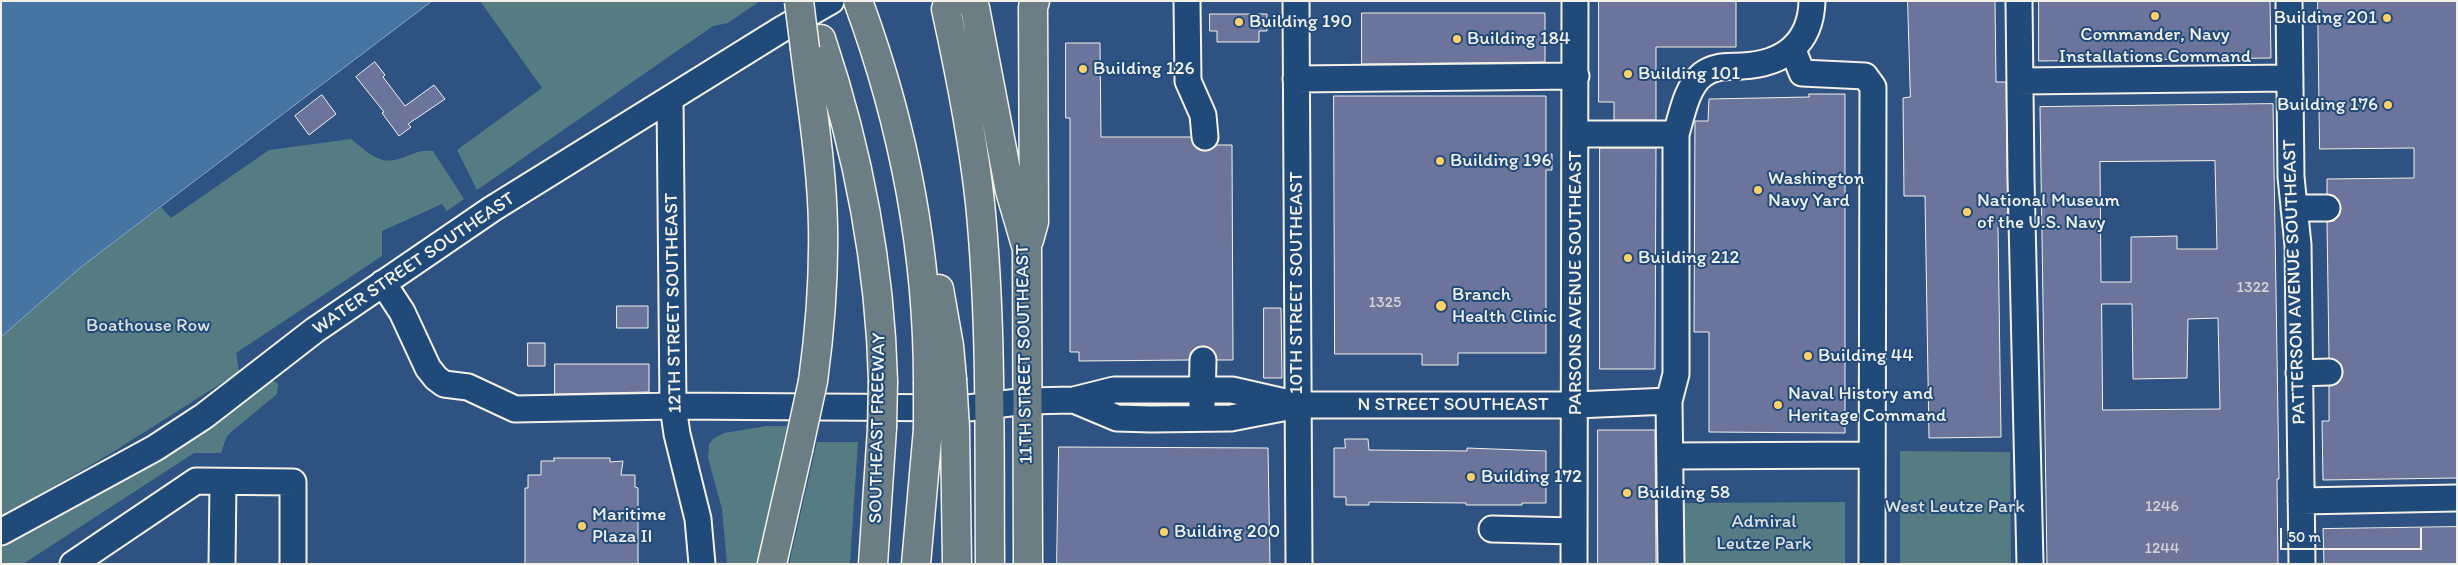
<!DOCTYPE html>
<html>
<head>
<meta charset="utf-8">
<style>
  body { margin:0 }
  #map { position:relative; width:2458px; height:565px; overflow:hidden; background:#2e5281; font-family:Itim,sans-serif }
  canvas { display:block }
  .frame { position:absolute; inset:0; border:2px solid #f4f1e8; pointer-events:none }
  .scale { position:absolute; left:2280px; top:528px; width:142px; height:22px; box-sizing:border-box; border:2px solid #f4f1e8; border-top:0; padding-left:6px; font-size:15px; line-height:18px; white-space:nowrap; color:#f4f1e8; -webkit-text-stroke:4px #1f4a7a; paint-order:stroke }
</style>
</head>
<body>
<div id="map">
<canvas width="2458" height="565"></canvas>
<div class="frame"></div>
<div class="scale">50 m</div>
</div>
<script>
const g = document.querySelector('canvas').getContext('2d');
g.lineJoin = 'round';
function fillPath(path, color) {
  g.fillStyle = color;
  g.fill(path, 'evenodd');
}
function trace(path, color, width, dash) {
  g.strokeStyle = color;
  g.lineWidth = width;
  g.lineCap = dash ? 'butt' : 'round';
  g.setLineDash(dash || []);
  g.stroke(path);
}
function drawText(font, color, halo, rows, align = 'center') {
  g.font = font + ' Itim,sans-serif';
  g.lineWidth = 4;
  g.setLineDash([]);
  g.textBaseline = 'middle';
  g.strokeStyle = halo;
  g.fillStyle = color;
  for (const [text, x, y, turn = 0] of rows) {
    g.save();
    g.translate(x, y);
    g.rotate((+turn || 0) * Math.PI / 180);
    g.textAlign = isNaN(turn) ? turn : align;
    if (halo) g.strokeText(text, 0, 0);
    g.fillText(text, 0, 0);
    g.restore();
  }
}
fillPath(new Path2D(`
  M480 1H760L728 23 713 26 477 190 457 150 542 88Z
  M351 139C360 146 370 156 380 159 398 166 415 147 433 151L464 199 447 211 442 204 382 231V256L236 353 239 372 113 452 1 517V337L81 267 161 207 171 218 269 150Z
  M272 380 278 384 277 394 230 433 226 438 221 453H194L23 564H1V545L8 541Z
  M766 426H787L757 564H727L722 509 708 458 709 444 713 439 724 433Z
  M817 442H858L850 564H789Z
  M1900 451 2010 452 2011 564H1900Z
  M1845 502V564H1684V503Z`), '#557c83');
const water = new Path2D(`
  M1 1H432L81 267 1 337Z`);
fillPath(water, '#4775a3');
trace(water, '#8ca7bf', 1);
const building = new Path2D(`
  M1599 1H1736V47H1656V120H1614V102H1599Z
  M1908 1H1995L1996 82H2006L2008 227H1998L2001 437 1929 438 1925 196H1904L1903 98 1910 97Z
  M2039 1H2270L2271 58 2039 61Z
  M2318 1H2457V478L2323 480 2322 421H2329V386L2337 384 2343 372 2341 364 2329 358 2327 222 2334 221 2339 216 2341 208 2335 196 2327 194V179L2414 178V148L2320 149Z
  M1362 13H1545V62L1362 64Z
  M1210 14H1267V31H1259V42H1217V31H1210Z
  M1066 43H1100L1101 137H1191L1194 146 1206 151 1217 145H1232L1233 360H1217L1215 353 1204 346 1197 347 1191 352 1189 360 1079 361V352H1070V118H1066Z
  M375 62 385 75 383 77 405 106 434 85 445 99 408 124 411 127 399 136 382 113 384 112 356 77Z
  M1809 94H1845V433L1709 432V332H1694L1695 121H1708L1709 99 1809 97Z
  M322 95 336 114 309 135 295 116Z
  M1334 96H1546V154H1552V170H1546V353H1458V365H1422V354H1335Z
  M2273 104 2279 479H2277L2278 564H2047L2040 107ZM2215 161 2217 249H2177V236L2131 237V282H2101L2100 162ZM2102 304H2132L2133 379 2187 378 2188 319 2218 318 2220 409 2103 410Z
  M1600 148H1656L1655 369H1600Z
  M617 306H648V328H617Z
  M1264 308H1281L1282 378H1264Z
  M528 343H545V366H528Z
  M555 364H649V392L555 394Z
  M1598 430H1655L1656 564H1598Z
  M1345 439H1368L1369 450 1467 451V448L1546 451V503H1522V505H1466V503L1369 502V505H1346V497H1334V448H1345Z
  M1059 447 1268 448 1270 564H1057Z
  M554 458H610V462L623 461 621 475H635V487L638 488V564H525V488H528V475H541V461H554Z
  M2457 527V564H2324L2323 529Z`);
fillPath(building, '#6c749b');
trace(building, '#f4f1e8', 1);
const minor = new Path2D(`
  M1187 1 1188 81 1203 115 1205 137
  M1296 1 1299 564
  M2019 1 2021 178 2030 564
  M2289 1 2291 177 2298 245 2302 564
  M1793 50 1802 73 1865 76 1873 87 1872 564
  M1296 79 1576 76
  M2020 81 2290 78
  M670 100 673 406 677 434 698 519 702 564
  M1577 134H1676
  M2294 208H2327
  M383 283 402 312 428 368 436 378 444 384 468 387 515 409 673 406 968 408 1027 401 1074 400 1114 390H1232L1298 405
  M2299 373 2329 372
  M1074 400 1117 418 1151 419 1231 418 1298 405H1576L1669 401
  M1202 405 1203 360
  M1670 456 1871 455
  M2301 501 2457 498
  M1492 529 1574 531
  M1 532 155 448 204 416 315 330 492 209 782 29 831 1
  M73 564 196 481 293 482V564
  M222 564 223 482
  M1574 564 1575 1
  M1671 564 1669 401 1676 374V134C1682 115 1686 88 1702 75 1715 65 1728 67 1742 66 1783 64 1811 44 1812 1`);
const major = new Path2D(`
  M949 1 946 9C960 73 973 138 980 203 992 323 989 444 990 564
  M969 1 975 8 1010 191 1027 249 1028 564
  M1029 240 1034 222 1033 7 1035 1`);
const highway = new Path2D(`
  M858 1C903 123 928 251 928 382
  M821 39C858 150 880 264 883 381
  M805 49C812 108 822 167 823 226 824 278 820 330 813 381
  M939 289 949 346 952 379
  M955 428 957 564
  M772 564 798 450
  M873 564 882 428
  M916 564 928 429`);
trace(minor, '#f4f1e8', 29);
trace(major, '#f4f1e8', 31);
trace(highway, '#f4f1e8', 31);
trace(minor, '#1f4a7a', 25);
trace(major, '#6c7e84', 28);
trace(highway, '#6c7e84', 28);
const highwayBridge = new Path2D(`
  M799 1 805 49
  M952 379 955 428
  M882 428 883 381
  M928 429V382
  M798 450 813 381`);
trace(highwayBridge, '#f4f1e8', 31, []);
trace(highwayBridge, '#6c7e84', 28);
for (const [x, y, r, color] of [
  [2155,16,5,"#ffd166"],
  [2387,18,5,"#ffd166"],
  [1239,22,5,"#ffd166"],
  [1457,39,5,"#ffd166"],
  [1083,69,5,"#ffd166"],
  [1628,74,5,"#ffd166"],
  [2388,105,5,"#ffd166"],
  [1440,161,5,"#ffd166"],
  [1758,190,5,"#ffd166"],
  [1967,212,5,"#ffd166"],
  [1628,258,5,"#ffd166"],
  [1441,306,6,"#ffd166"],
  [1808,356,5,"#ffd166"],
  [1778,405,5,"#ffd166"],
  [1471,477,5,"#ffd166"],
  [1627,493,5,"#ffd166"],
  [582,526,5,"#ffd166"],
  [1164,532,5,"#ffd166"]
]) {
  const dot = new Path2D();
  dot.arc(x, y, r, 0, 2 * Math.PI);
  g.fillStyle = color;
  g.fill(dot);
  trace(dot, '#1f4a7a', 2);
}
drawText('16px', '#d2d2d5', null, [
  ["1322",2253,288],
  ["1325",1385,303],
  ["1246",2162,507],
  ["1244",2162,549]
]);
drawText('19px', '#f4f1e8', '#1f4a7a', [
  ["Building 201",2377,18,"right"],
  ["Building 190",1249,22],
  ["Commander, Navy",2155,35,"center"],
  ["Installations Command",2155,57,"center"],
  ["Building 184",1467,39],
  ["Building 126",1093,69],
  ["Building 101",1638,74],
  ["Building 176",2378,105,"right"],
  ["Building 196",1450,161],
  ["Washington",1768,179],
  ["Navy Yard",1768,201],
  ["National Museum",1977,201],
  ["of the U.S. Navy",1977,223],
  ["Building 212",1638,258],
  ["Branch",1452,295],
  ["Health Clinic",1452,317],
  ["Building 44",1818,356],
  ["Naval History and",1788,394],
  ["Heritage Command",1788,416],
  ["Building 172",1481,477],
  ["Building 58",1637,493],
  ["Maritime",592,515],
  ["Plaza II",592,537],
  ["Building 200",1174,532]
], 'left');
drawText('19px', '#f4f1e8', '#1f4a7a', [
  ["WATER STREET SOUTHEAST",414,264,-34],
  ["PATTERSON AVENUE SOUTHEAST",2295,282,-92],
  ["10TH STREET SOUTHEAST",1297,283,-90],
  ["PARSONS AVENUE SOUTHEAST",1576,283,-90],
  ["12TH STREET SOUTHEAST",674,303,-91],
  ["11TH STREET SOUTHEAST",1025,354,-91],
  ["N STREET SOUTHEAST",1453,405],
  ["SOUTHEAST FREEWAY",878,428,-89]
]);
drawText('19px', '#dcdfd9', '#1f4a7a', [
  ["Boathouse Row",148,326],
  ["West Leutze Park",1955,507],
  ["Admiral",1764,522],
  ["Leutze Park",1764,544]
]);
</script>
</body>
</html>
